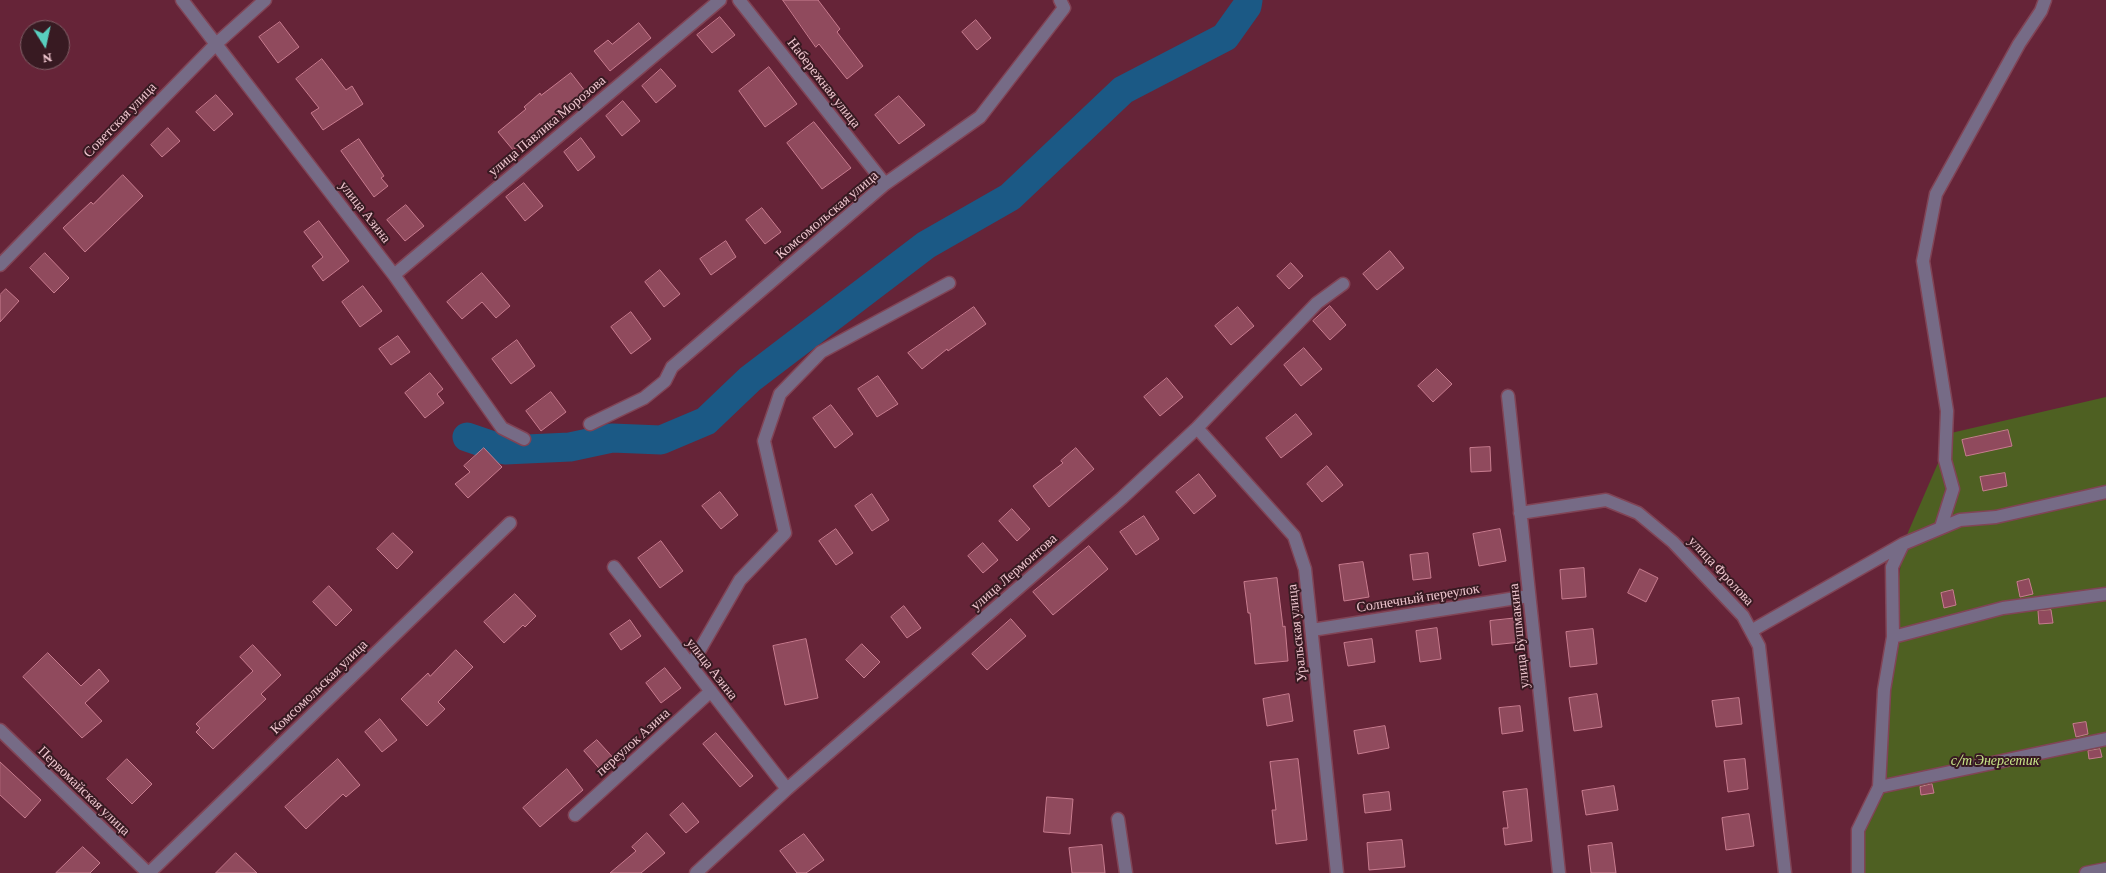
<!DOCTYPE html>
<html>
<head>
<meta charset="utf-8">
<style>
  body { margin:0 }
  #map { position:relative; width:2106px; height:873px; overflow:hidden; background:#662438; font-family:"Crimson Pro",serif }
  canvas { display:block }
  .north { position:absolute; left:20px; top:20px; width:50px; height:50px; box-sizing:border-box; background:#381a22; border:1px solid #815f67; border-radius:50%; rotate:170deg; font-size:14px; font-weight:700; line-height:20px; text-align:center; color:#efc6cf }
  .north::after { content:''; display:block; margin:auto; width:18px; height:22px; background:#59cebf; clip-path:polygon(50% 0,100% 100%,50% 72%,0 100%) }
</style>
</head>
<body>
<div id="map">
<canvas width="2106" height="873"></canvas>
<div class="north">N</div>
</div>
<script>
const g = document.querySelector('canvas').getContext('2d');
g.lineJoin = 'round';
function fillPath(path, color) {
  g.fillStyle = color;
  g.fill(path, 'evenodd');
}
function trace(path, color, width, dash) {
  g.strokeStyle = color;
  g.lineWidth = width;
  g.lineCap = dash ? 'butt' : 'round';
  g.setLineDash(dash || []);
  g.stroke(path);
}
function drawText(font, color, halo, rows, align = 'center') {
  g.font = font + ' "Crimson Pro",serif';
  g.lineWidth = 4;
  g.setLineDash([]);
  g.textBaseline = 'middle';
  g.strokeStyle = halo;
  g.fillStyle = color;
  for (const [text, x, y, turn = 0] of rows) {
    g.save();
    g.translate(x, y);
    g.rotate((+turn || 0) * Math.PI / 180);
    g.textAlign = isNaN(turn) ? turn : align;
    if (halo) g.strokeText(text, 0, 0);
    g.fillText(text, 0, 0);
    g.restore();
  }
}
fillPath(new Path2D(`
  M2106 397V873H1860L1858 820 1883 779 1894 622 1903 544 1951 433Z`), '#4e6022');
trace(new Path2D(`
  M467 437 505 450 570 447 612 438 661 440 706 421 750 379 926 245 1010 197 1123 90 1225 37 1247 6 1248 0`), '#1b5985', 29);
const building = new Path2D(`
  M783 0H818L840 29 837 32 863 66 847 79 819 44 816 47Z
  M720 17 735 35 712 53 697 35Z
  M976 20 991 38 977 50 962 32Z
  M280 22 299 47 278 63 259 37Z
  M639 23 651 38 610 71 594 51 608 40 612 44Z
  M322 59 346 90 352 86 363 104 323 130 311 113 319 108 296 79Z
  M769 67 797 104 765 127 739 91Z
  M661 69 676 86 656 103 642 86Z
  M571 73 585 91 513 150 498 132 526 109 524 107 540 93 541 95Z
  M216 95 233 114 214 131 196 112Z
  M899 96 925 125 899 144 875 115Z
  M623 101 640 121 622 136 606 116Z
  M814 122 851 168 822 189 787 143Z
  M168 128 180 141 162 157 151 145Z
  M581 138 595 157 578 171 564 152Z
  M359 139 384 176 381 178 388 186 374 197 341 151Z
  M123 175 143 196 85 252 63 228 91 202 93 204Z
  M524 183 543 206 525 221 506 197Z
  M406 205 424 226 405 241 387 220Z
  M762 208 781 232 765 244 746 220Z
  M319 221 349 261 323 281 312 266 323 257 304 232Z
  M726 241 736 257 711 275 700 259Z
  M1390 251 1404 268 1377 290 1363 274Z
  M45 253 69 278 54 293 30 268Z
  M1291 263 1303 276 1289 289 1277 276Z
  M660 270 680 294 664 307 645 282Z
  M482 273 510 306 496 318 482 302 462 319 447 302Z
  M363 286 382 311 360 327 342 302Z
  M6 289 19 301 0 322V295Z
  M1330 306 1346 325 1330 340 1313 321Z
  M974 307 986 324 948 351 947 349 922 369 908 353Z
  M1238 307 1254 326 1231 345 1215 326Z
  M631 312 651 339 631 354 611 327Z
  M398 336 410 352 391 365 379 349Z
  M517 340 535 366 511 384 492 359Z
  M1304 348 1322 369 1301 386 1284 365Z
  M1437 369 1452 384 1433 402 1418 386Z
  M430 373 443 389 437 394 444 403 425 418 405 393Z
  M878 376 898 404 877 417 858 389Z
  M1167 378 1183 397 1160 416 1144 397Z
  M551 392 566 412 541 431 526 411Z
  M831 405 853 434 835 448 813 418Z
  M1296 414 1312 434 1281 458 1266 438Z
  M2008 430 2012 446 1966 456 1962 440Z
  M1490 447 1491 471 1471 472 1470 448Z
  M484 448 502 467 468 498 455 484 470 472 464 466Z
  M1076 448 1094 469 1049 507 1033 486 1063 463 1061 461Z
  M1327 466 1343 485 1322 502 1307 484Z
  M2005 473 2007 486 1983 491 1980 477Z
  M1199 474 1216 496 1194 514 1176 492Z
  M720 492 738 515 721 529 702 506Z
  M872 494 889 520 872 531 855 506Z
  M1012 509 1030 529 1017 541 999 521Z
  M1144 516 1159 539 1136 555 1120 532Z
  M836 529 853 553 836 565 819 541Z
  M1500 529 1506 561 1479 566 1473 534Z
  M393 533 413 552 397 569 377 549Z
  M661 541 683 571 660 588 638 558Z
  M983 543 998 560 983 573 968 556Z
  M1089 546 1108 569 1053 615 1033 592Z
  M1428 553 1431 578 1413 580 1410 555Z
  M1363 562 1369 597 1344 601 1339 565Z
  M1584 568 1586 597 1562 599 1560 570Z
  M1640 569 1658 578 1646 602 1628 593Z
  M1277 578 1283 627 1285 626 1288 661 1255 664 1250 613H1248L1244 582Z
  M2029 579 2033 594 2020 597 2017 582Z
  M329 586 352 610 336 626 313 602Z
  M1953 590 1956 605 1944 608 1941 593Z
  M515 594 536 616 525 627 523 625 504 643 484 622Z
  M904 606 921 628 907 638 891 617Z
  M2051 610 2053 623 2039 624 2038 611Z
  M1518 618 1521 642 1492 645 1490 621Z
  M1011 619 1026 636 987 670 972 654Z
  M630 620 641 636 621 650 610 634Z
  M1437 628 1441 659 1420 662 1416 631Z
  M1593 629 1597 664 1570 667 1566 632Z
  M806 639 818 698 785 705 773 646Z
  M1372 639 1375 662 1348 666 1344 643Z
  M862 644 880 662 864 678 846 660Z
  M253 645 281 675 261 694 266 699 213 749 196 732 200 728 196 724 253 671 240 657Z
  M456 650 473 667 438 702 445 709 427 726 401 699 428 673 430 676Z
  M48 653 81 686 99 669 109 681 85 703 102 721 82 738 23 677Z
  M665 668 681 688 661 703 646 683Z
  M1289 694 1293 721 1267 726 1263 699Z
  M1597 694 1602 727 1574 731 1569 698Z
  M1739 698 1742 724 1716 727 1712 701Z
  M1520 706 1523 731 1502 734 1499 708Z
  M380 719 397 740 382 752 365 732Z
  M2086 722 2088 734 2076 737 2073 724Z
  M1385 726 1389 748 1358 754 1354 731Z
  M716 733 753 776 740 787 703 744Z
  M597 740 617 762 604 774 584 751Z
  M2100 749 2102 757 2089 759 2088 751Z
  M127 759 152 784 132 804 107 779Z
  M338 759 360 785 346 797 343 794 306 829 285 807Z
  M1298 759 1307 840 1276 844 1272 810H1276L1270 762Z
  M1745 759 1748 789 1728 792 1724 761Z
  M0 762 41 800 25 818 0 795Z
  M567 769 583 790 540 827 523 808Z
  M1932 784 1934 793 1921 795 1920 787Z
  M1614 786 1618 810 1586 815 1582 791Z
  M1527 789 1532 841 1505 845 1503 828H1508L1503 792Z
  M1389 792 1391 810 1365 813 1363 795Z
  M1047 797 1073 799 1070 834 1044 832Z
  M683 803 699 822 686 833 670 815Z
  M1749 814 1754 846 1726 850 1722 818Z
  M647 833 665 853 641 873H610L636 851 632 847Z
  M804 834 824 860 806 873H797L780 851Z
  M1402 840 1405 867 1369 870 1367 843Z
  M1612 843 1616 873H1591L1588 846Z
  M1102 845 1105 873H1072L1069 848Z
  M83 847 100 863 90 873H56Z
  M236 853 257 873H216Z`);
fillPath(building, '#904a5d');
trace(building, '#c87c8f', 1);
const minor = new Path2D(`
  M182 0 394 275 502 428 524 439
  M739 0 885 184
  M0 265 216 44 265 0
  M394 275 720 0
  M1508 396 1559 873
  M590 424 644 398 665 381 672 367 885 184 980 117 1064 8 1060 0
  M1197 428 1294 536 1305 569 1337 873
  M1520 513 1606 500 1638 513 1673 542 1743 616 1759 646 1785 873
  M1941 527 1953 489 1945 460 1947 411 1923 261 1936 194 2019 44 2041 11 2045 0
  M614 567 787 789
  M1312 630 1529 596
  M1751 631 1903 544
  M1893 637 2003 608 2106 594
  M691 665 740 580 785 533 764 441 780 394 821 352 949 283
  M0 730 148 873
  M1879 787 2106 739
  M575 815 711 691
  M1118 819 1126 873
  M149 873 510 523
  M696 873 787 789 1122 498 1197 428 1317 303 1343 284
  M1858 873V830L1879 787 1884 690 1893 637 1892 567 1903 544 1960 520 1996 517 2106 492
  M2086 873 2106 869`);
trace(minor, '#814456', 15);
trace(minor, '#766b86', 12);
drawText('14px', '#efc6cf', '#381a22', [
  ["Набережная улица",824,83,52],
  ["Советская улица",120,120,-46],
  ["улица Павлика Морозова",547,126,-40],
  ["улица Азина",365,212,52],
  ["Комсомольская улица",827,215,-40],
  ["улица Фролова",1721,571,47],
  ["улица Лермонтова",1014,572,-41],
  ["Солнечный переулок",1418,598,-9],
  ["Уральская улица",1297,633,-96],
  ["улица Бушмакина",1519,636,-96],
  ["улица Азина",712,669,52],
  ["Комсомольская улица",319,687,-44],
  ["переулок Азина",633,742,-42],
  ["Первомайская улица",84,791,44]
]);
drawText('italic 14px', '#c8e688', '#381a22', [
  ["с/т Энергетик",1995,761]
]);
</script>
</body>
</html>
